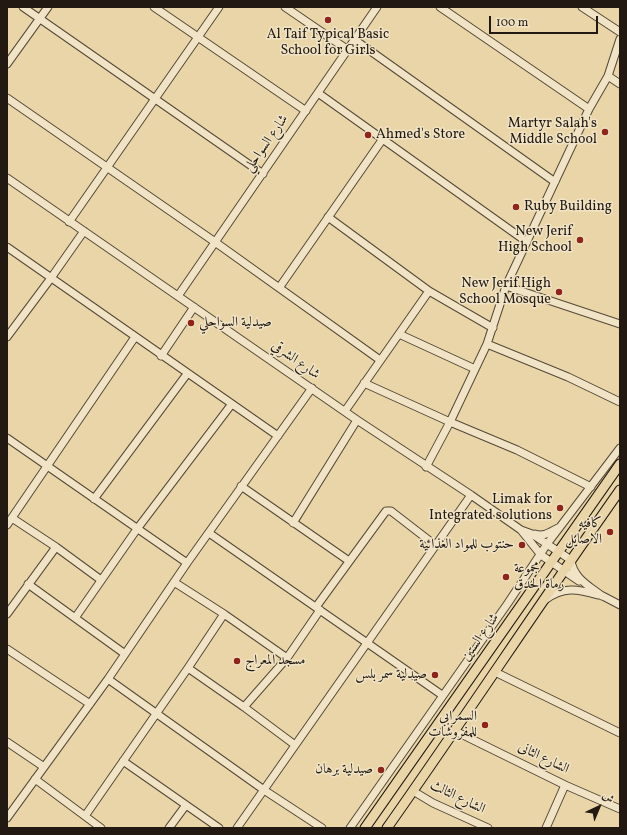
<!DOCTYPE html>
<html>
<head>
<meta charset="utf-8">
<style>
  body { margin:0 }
  #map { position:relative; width:627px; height:835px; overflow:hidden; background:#e9d5a7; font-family:Vollkorn,Amiri,serif }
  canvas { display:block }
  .frame { position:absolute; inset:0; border:8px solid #221a12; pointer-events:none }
  .north { position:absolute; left:579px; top:787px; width:40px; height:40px; -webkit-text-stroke:3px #f1e4c6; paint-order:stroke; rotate:44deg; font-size:11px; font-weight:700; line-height:16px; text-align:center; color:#221a12 }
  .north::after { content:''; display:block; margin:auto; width:14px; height:18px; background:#221a12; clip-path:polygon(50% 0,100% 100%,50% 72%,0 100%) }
  .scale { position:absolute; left:489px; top:16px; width:109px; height:18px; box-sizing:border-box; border:2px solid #221a12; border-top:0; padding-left:5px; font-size:12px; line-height:14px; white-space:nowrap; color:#221a12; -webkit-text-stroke:3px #f1e4c6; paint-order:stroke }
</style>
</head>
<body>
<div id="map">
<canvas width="627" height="835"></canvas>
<div class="frame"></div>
<div class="north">ش</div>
<div class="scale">100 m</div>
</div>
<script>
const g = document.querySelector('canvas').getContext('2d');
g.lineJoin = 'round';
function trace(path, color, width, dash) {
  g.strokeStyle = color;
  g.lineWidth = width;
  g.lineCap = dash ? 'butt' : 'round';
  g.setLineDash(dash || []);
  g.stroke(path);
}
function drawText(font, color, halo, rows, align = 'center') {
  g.font = font + ' Vollkorn,Amiri,serif';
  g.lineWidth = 3;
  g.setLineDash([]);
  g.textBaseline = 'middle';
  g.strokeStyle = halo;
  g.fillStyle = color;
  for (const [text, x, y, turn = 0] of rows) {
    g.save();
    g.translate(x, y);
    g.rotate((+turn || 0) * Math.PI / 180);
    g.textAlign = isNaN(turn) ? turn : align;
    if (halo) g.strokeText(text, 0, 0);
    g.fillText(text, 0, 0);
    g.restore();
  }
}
const minor = new Path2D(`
  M23 7 263 174
  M154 7 306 111
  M285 7 348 50
  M440 7 589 109
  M582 7 620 32
  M355 40 555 182
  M7 64 48 7
  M608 76 620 84
  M318 93 527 242
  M7 98 215 242 380 360
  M7 178 357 420 471 495 521 530 532 534 571 560C573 578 589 586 602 596
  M328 217 429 291 493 328
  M69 222 219 7
  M7 247 278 436
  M506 286 620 324
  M279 288 382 140
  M178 296 377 7
  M399 334 475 369
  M7 337 51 278 84 231
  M487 344 568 377 620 402
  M161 356 194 307
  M364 383 450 422 517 450 591 487
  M345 411 429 291
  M7 438 187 563
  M426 467 450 422 487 344 506 286 589 109 608 76 620 39
  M241 486 349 561
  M94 499 187 374
  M12 518 56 547 101 580
  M293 523 357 420
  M7 525 135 337
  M521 530 541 555 579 581
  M209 533 442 695
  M535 534C544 537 550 532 558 528
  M174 582 224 614 287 658
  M28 584 125 654
  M599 594 620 605
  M545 600C563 586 578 589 598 595
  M316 607 386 511H391L435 545
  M7 614 56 547
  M75 618 137 529 231 405
  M7 649 90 704
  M188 668 244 707 295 745
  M495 672 620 733
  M108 679 264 790 322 828
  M244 707 287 658 320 610
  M455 731 565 785 620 809
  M7 742 44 767
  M123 761 219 828
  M35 779 101 828
  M413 791 433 803 488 828
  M85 816 188 668 224 614
  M7 818 108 679 187 563 312 388
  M169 828 186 805
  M237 828 471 495
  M350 828 508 603 547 544 620 448
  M546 828 565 785`);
const major = new Path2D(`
  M365 828 620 464
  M387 828C466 716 541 602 620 490`);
trace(minor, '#544937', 9);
trace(major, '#221a12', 11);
trace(minor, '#f1e4c6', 7);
trace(major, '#e9d5a7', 9);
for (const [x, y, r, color] of [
  [328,20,4,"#8f2418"],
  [605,132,4,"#8f2418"],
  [368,135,4,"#8f2418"],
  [516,207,4,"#8f2418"],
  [580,240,4,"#8f2418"],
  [559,292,4,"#8f2418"],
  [191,323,4,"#8f2418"],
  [560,508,4,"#8f2418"],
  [610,532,4,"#8f2418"],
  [522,545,4,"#8f2418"],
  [506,577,4,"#8f2418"],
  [237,661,4,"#8f2418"],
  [435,675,4,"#8f2418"],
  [485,725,4,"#8f2418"],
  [381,770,4,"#8f2418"]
]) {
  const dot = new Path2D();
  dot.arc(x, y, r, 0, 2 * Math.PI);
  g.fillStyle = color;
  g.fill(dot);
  trace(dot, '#f1e4c6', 1.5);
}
drawText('14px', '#221a12', '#f1e4c6', [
  ["Al Taif Typical Basic",328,35,"center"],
  ["School for Girls",328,51,"center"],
  ["Martyr Salah's",597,124],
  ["Middle School",597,140],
  ["Ahmed's Store",376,135,"left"],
  ["Ruby Building",524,207,"left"],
  ["New Jerif",572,232],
  ["High School",572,248],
  ["New Jerif High",551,284],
  ["School Mosque",551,300],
  ["صيدلية السواحلي",199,323,"left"],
  ["Limak for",552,500],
  ["Integrated solutions",552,516],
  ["كافيه",602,524],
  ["الاصايل",602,540],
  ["حنتوب للمواد الغذائية",514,545],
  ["مجموعة",514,569,"left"],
  ["رماة الحدق",514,585,"left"],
  ["مسجد المعراج",245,661,"left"],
  ["صيدلية سمر بلس",427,675],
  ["السمرابي",477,717],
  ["للمفروشات",477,733],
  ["صيدلية برهان",373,770]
], 'right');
drawText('14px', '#221a12', '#f1e4c6', [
  ["شارع السواحلي",267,144,-55],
  ["شارع الشرقي",295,361,35],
  ["شارع الستين",481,638,-55],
  ["الشارع الثانى",543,759,26],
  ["الشارع الثالث",457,798,26]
]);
</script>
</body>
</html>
